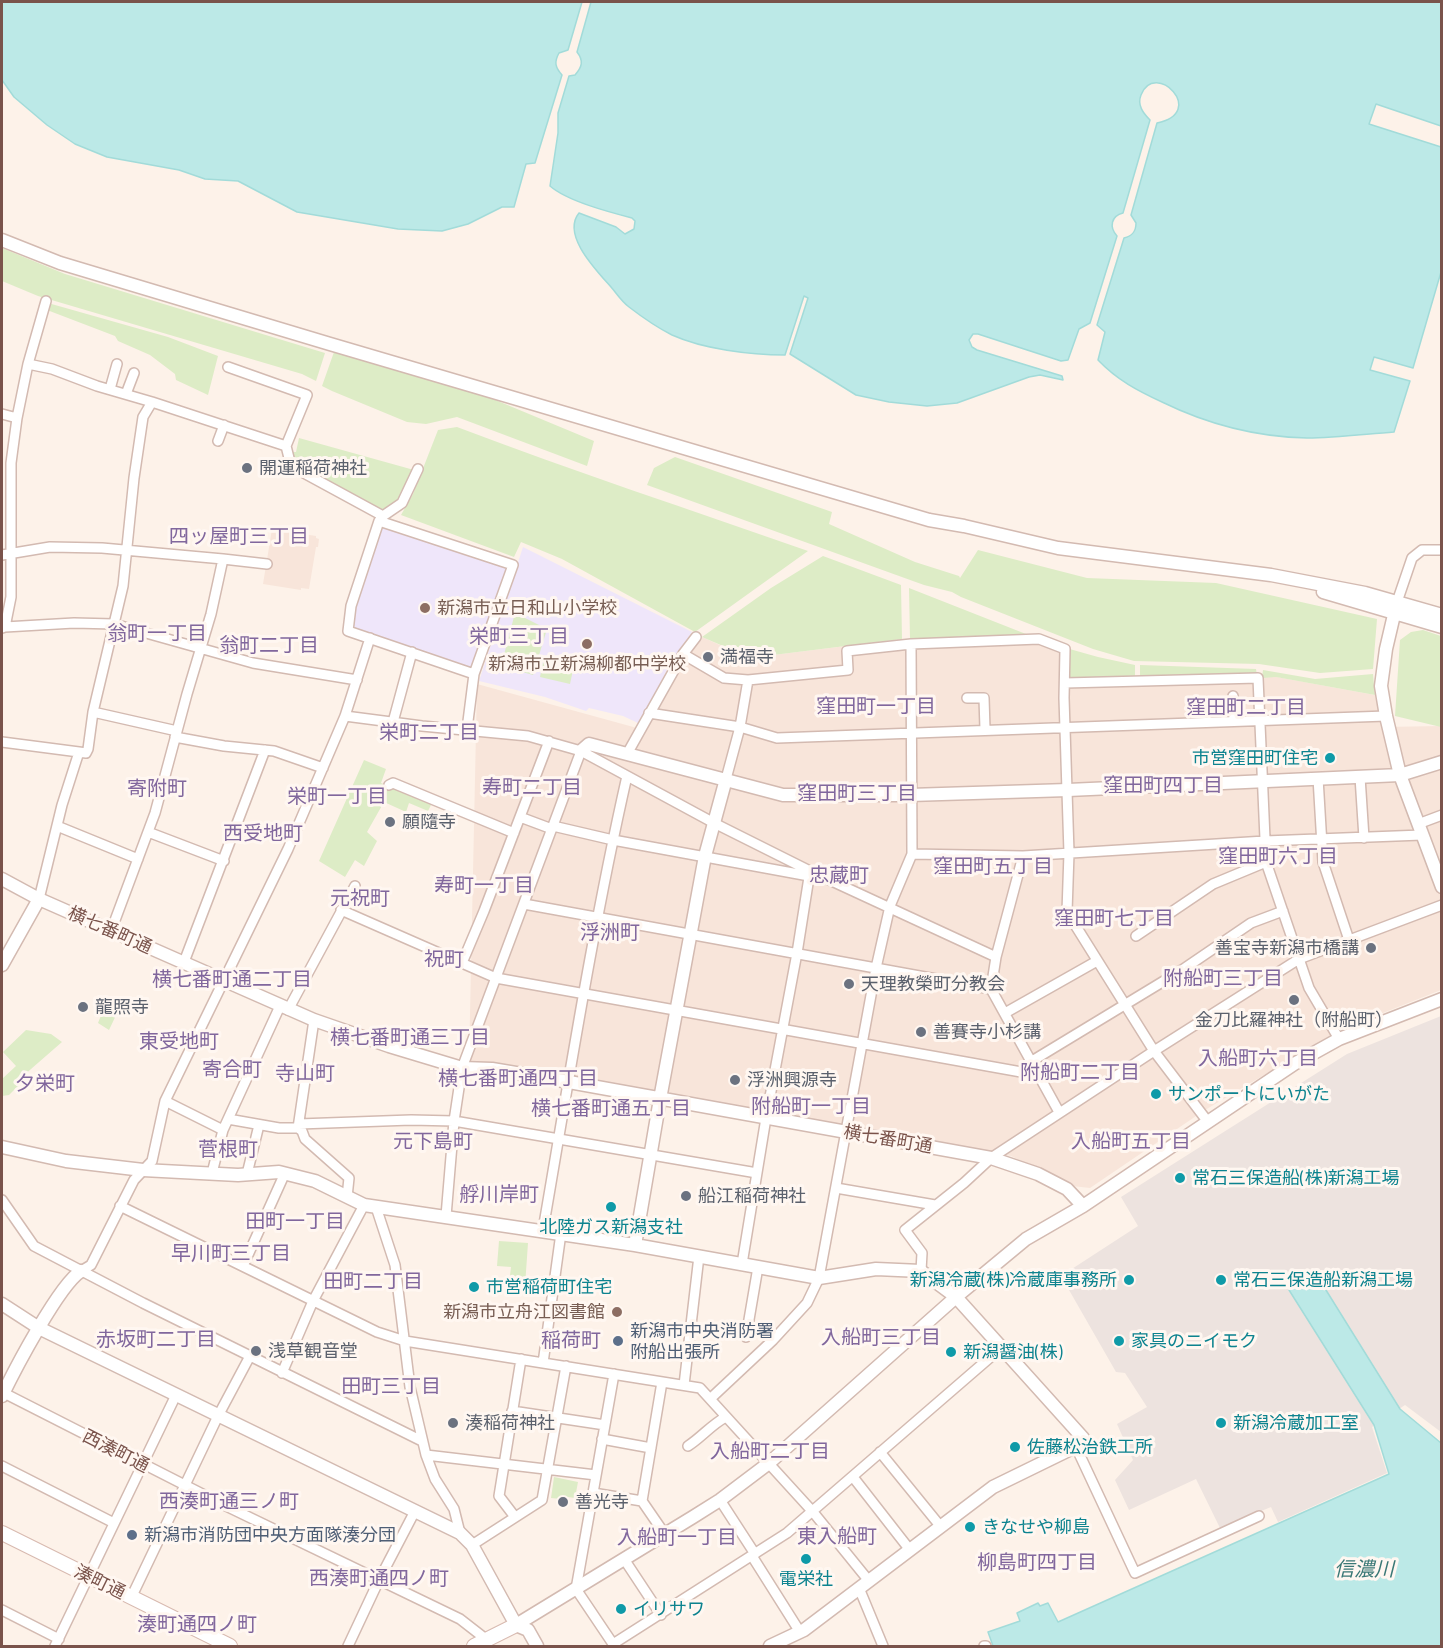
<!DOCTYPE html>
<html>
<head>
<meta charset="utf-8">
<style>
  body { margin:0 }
  #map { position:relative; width:1443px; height:1648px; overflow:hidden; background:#fdf2e9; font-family:Barlow,sans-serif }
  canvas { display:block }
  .frame { position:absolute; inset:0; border:3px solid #7a534b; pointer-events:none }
</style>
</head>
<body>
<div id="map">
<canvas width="1443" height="1648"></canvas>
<div class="frame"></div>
</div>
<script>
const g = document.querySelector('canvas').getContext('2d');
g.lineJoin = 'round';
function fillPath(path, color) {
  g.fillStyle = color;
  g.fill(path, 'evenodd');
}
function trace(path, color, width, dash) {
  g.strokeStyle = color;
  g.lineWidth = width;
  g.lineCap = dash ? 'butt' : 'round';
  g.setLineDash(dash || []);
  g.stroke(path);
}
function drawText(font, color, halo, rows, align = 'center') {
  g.font = font + ' Barlow,"Noto Sans JP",sans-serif';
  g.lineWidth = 6;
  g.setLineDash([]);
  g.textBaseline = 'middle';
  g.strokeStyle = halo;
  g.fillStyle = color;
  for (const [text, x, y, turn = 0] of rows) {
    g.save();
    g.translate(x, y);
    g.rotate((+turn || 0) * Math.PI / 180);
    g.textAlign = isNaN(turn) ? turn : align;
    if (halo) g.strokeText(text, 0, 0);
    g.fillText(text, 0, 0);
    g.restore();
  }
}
fillPath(new Path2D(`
  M272 529 316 536V538L319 539 318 547H316L309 589 301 588V590L263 584Z
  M1031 636 1066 648 1069 678 1277 677 1375 695 1383 727 1441 726V990L1340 1030 1205 1110 1090 1188 1072 1186 1011 1156 469 1062 477 684 637 728 686 653 702 637 722 646 733 660 902 639Z`), '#f8e5da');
fillPath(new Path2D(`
  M1441 1016V1432L1405 1405 1372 1427 1387 1473 1278 1522 1271 1507 1220 1528 1196 1479 1129 1510 1115 1480 1133 1460 1117 1424 1147 1407 1125 1373 1116 1372 1061 1276 1138 1226 1121 1197 1347 1054Z`), '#ede3df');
fillPath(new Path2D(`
  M387 526 508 567 474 669 353 630 350 623 360 592 381 530Z
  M523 547 692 632 669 665 644 718 641 716 638 723 623 716 589 708 586 711 545 697 479 681Z`), '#efe6fa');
fillPath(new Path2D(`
  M2 248 65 274 325 353 316 381 302 374 38 296 2 281Z
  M48 303 168 337 218 356 208 395 176 380 175 374 150 355 118 341 115 336 47 310Z
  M334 352 493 399 594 441 587 466 457 417 426 424 407 422 332 391 322 386Z
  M457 427C573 471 691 510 808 551L695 632 562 559 521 542 514 557 401 515 413 494 438 430Z
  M299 438 414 470 399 501 383 511 296 464 291 452H296Z
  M675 457 832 512 829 524 915 562 959 576 960 578 978 550 1087 578 1216 583 1377 619 1373 669 1320 673 1259 664 1134 661 1093 649 961 597 952 592 924 585 647 485 654 468Z
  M823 556 901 585 902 639 733 660 723 646 702 637 771 588Z
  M909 588 1031 636 910 639Z
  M515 613 547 629 533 675 501 666Z
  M1423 630 1441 636V727L1395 716 1400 640 1411 632Z
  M1066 648 1098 657 1135 665V678L1069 679Z
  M543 662 573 670 570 684 540 677Z
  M1140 665 1256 669 1257 676 1140 678Z
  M1263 670 1315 679 1373 674 1375 695 1276 677 1262 678Z
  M364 760 386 769 381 783 432 803 428 811 409 803 406 812 384 802 367 832 377 841 364 866 355 860 345 877 319 861Z
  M106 1003 119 1009 109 1030 98 1023Z
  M26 1030 51 1034 62 1042 23 1076 25 1079 9 1095 2 1096V1079L16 1066 3 1052Z
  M499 1241 528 1243 525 1286 509 1284 511 1267 497 1266Z
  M554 1477 578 1482 575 1498 561 1496V1499L551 1498Z`), '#ddecc6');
const water = new Path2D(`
  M2 2H582L568 50 559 53C554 62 555 67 562 75L535 163 526 164 514 207H502L468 224 442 231 398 229 297 212 238 181 205 179 179 170 107 157 75 144 47 125 14 97 2 80Z
  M591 2H1441V126L1376 104 1369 124 1441 147V272L1413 368 1374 357 1370 370 1410 381 1394 432C1366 434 1336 438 1307 438 1256 437 1209 425 1162 402 1138 391 1117 380 1098 360L1105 332 1097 325 1124 238C1132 236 1136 232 1136 223L1131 215 1157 123C1208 113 1155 59 1141 95 1137 105 1143 113 1150 120L1123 213C1111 216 1109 227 1117 236L1090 323 1079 329 1068 360 1061 361 978 334H973L969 340 972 347 977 350 1062 376 1063 380 1040 375 1029 377 957 403 927 406 889 402 856 395 790 354 808 298 804 296 785 355C750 355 703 349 672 335 658 328 642 317 629 307 622 302 617 294 611 287 597 271 561 235 579 213L616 227 625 234 634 229 635 221 632 218C609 212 567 201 550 186L558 133V113L569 76 575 75C582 67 584 61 577 52Z
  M1316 1274 1400 1409 1441 1443V1646H993L988 1632 1020 1621 1017 1613 1038 1603 1040 1606 1048 1603 1058 1622 1389 1474 1374 1425 1289 1290Z`);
fillPath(water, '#bce9e7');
trace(water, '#a2dbd9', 1.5);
const minor = new Path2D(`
  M28 364 52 369 97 386 152 402 286 446
  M228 367 307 395 286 446 291 466 383 516
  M110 389 117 364
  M126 394 134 373
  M2 414 17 418
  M218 441 224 425
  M418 469 402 503 383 516 379 521 351 606 348 631 474 674
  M379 521 513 565 474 674 467 729
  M2 555 50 547 102 548 223 559 211 614 187 694 155 813 111 931
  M223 559 267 564
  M1397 602 1412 558 1422 550H1442
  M5 627 74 623 114 624 253 663 357 680
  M2 628 5 627 11 597V463L17 418 28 364 46 301
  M683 654 724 678 748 680 848 670 847 651 911 644 1039 639 1065 649 1064 698 1069 853 1067 912 1154 1051 1208 1122
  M1065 683 1258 678 1266 862 1309 988 1339 1039
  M1233 696 1234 721
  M967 698H984L985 729
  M93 712 177 731
  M649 713 740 727 777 738 1386 716
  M345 716 422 726 528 736 581 751 714 823 810 871 996 957
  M393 722 412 652
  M175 737 224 746 274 751 323 768
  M2 742 79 752
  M627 754 683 654 696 637
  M1360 777 1364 838
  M1318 778 1323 862 1349 940
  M726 779 740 727 748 680
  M389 785 393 783 514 833
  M520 817 552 829
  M1418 824 1442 815
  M57 826 138 859
  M553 826 613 840 809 876
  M148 832 224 861
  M912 854 1023 856 1265 841 1422 835
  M1023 856 996 957 991 989 1059 1112
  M448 882 459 886
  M39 899 62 805 79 752 86 753 88 749 93 712 123 586 134 478 143 417 152 402
  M524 904 991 989
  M341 910 496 978 1038 1075
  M1136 936 1213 884 1266 862
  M184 962 265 750
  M462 963 484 911 549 741
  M288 1010 355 886
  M1005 1013 1097 961
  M1032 1061 1182 970 1251 923 1283 911
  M165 1101 223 1130
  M228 1119 279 1128H298L302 1131 305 1139 349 1178 347 1197
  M299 1124 411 1120 454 1121 757 1173
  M298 1128 314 1020
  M212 1173 223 1130 280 1006
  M247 1174 259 1125
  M836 1188 935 1205
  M2 1200 34 1246 143 1303 422 1441
  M120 1206 377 1332 405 1341 700 1388 813 1512 869 1581
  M376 1207 395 1265 410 1387 426 1455 435 1479 454 1509 460 1533
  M446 1216 454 1121 462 1068 581 751
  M543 1230C569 1079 593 926 627 776
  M742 1264 766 1118 797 953 810 871
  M243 1266 285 1173
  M81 1271 91 1265 134 1180 152 1161 165 1101 288 849 345 716 370 638
  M921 1271 922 1253 905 1230 964 1183 991 1158 1154 1051 1299 959 1442 905
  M746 1337 758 1267
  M543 1363 561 1233
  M282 1373 313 1301 364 1205
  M614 1374 576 1589 613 1644 787 1533 1001 1348
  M662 1382 642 1501 664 1533
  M684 1385 699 1256
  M2 1392 226 1506 460 1619 487 1640
  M710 1399 773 1340 807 1303 819 1278 876 968 890 906 912 854 911 644
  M512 1411 605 1425
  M602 1439 651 1448
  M688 1446C702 1437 712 1424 726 1417
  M1076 1447 1135 1573 1259 1516
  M880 1452 941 1527
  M426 1455 596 1475
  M2 1466 114 1523
  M853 1477 910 1550
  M593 1493 642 1501
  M720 1500 755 1554
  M515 1517 499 1496 521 1359
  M472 1545 542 1500 566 1366
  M752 1556 800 1632
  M624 1559 661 1615
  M859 1588 883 1646
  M131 1598 218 1416 250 1356
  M2 1610 59 1639
  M55 1646 176 1395
  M348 1646 379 1580 415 1511
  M984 1646H986`);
const tertiary = new Path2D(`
  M2 240 60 263 330 344 929 520 964 526 1058 548 1271 575 1365 593 1442 615
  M1323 592 1442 627
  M1397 602 1386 649 1381 686 1386 716 1400 775 1442 887
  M581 751 589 744 783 795H910L1068 790 1400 775 1442 762
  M2 879 39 899 314 1020 389 1046 462 1068 492 1069 569 1082 991 1158 1038 1174 1067 1189 1083 1206
  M2 965 39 899
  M2 1147 66 1161 143 1170 238 1175 279 1172 315 1181 364 1205 635 1245 819 1278 876 1269 921 1271 956 1297 1083 1438V1443L993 1487 804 1630 770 1646
  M635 1245 660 1099 705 856 726 779
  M2 1304 39 1328 460 1533 472 1545 516 1625 528 1630 537 1646
  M2 1396C15 1369 59 1285 81 1271
  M516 1625 693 1517 720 1500 769 1463 956 1297 1026 1239 1083 1206 1294 1064 1339 1039 1442 999`);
const secondary = new Path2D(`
  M2 1533 230 1646
  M474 1646 516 1625`);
trace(minor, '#d3bab1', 12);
trace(tertiary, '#d3bab1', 15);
trace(secondary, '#d8bab0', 16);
trace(minor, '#fff', 9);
trace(tertiary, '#fff', 12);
trace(secondary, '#fff', 14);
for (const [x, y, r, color] of [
  [247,468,6,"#6b7280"],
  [425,608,6,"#8d6e63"],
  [587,644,6,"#8d6e63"],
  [708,657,6,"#6b7280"],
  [1330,758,6,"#0f9aa8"],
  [390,822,6,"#6b7280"],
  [1371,948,6,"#6b7280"],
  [849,984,6,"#6b7280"],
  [1294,1000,6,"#6b7280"],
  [83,1007,6,"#6b7280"],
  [921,1032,6,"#6b7280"],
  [735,1080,6,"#6b7280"],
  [1156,1094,6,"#0f9aa8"],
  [1180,1178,6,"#0f9aa8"],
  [686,1196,6,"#6b7280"],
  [611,1207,6,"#0f9aa8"],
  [1129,1280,6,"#0f9aa8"],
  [1221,1280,6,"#0f9aa8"],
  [474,1287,6,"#0f9aa8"],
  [617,1312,6,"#8d6e63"],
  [618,1341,6,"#5c6f8a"],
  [1119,1341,6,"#0f9aa8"],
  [256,1351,6,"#6b7280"],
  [951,1352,6,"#0f9aa8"],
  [453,1423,6,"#6b7280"],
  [1221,1423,6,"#0f9aa8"],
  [1015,1447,6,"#0f9aa8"],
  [563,1502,6,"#6b7280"],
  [970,1527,6,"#0f9aa8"],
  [132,1535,6,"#5c6f8a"],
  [806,1559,6,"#0f9aa8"],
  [621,1609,6,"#0f9aa8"]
]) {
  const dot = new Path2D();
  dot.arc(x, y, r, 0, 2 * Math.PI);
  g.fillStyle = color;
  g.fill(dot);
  trace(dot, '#fff7f1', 2);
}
drawText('18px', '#5b616d', '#fff7f1', [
  ["開運稲荷神社",259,468],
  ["満福寺",720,657],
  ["願隨寺",402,822],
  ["善宝寺新潟市橋講",1359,948,"right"],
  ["天理教榮町分教会",861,984],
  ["龍照寺",95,1007],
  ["金刀比羅神社（附船町）",1294,1020,"center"],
  ["善賽寺小杉講",933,1032],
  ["浮洲興源寺",747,1080],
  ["船江稲荷神社",698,1196],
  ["浅草観音堂",268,1351],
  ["湊稲荷神社",465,1423],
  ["善光寺",575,1502]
], 'left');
drawText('18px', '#785e54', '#fff7f1', [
  ["新潟市立日和山小学校",437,608],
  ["新潟市立新潟柳都中学校",587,664,"center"],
  ["新潟市立舟江図書館",605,1312,"right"]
], 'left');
drawText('18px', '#0d838f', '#fff7f1', [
  ["市営窪田町住宅",1318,758,"right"],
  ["サンポートにいがた",1168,1094],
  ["常石三保造船(株)新潟工場",1192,1178],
  ["北陸ガス新潟支社",611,1227,"center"],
  ["新潟冷蔵(株)冷蔵庫事務所",1117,1280,"right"],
  ["常石三保造船新潟工場",1233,1280],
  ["市営稲荷町住宅",486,1287],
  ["家具のニイモク",1131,1341],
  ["新潟醤油(株)",963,1352],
  ["新潟冷蔵加工室",1233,1423],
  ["佐藤松治鉄工所",1027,1447],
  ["きなせや柳島",982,1527],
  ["電栄社",806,1579,"center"],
  ["イリサワ",633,1609]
], 'left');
drawText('18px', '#7a534b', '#fff7f1', [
  ["横七番町通",110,930,24],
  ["横七番町通",888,1139,10],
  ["西湊町通",116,1451,27],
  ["湊町通",100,1582,26]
]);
drawText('18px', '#4e5e75', '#fff7f1', [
  ["新潟市中央消防署",630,1331],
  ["附船出張所",630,1352],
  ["新潟市消防団中央方面隊湊分団",144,1535]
], 'left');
drawText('20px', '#81679d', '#fff7f1', [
  ["四ッ屋町三丁目",239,536],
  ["翁町一丁目",157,633],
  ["栄町三丁目",519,636],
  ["翁町二丁目",269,645],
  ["窪田町一丁目",876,706],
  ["窪田町二丁目",1246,707],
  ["栄町二丁目",429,732],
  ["窪田町四丁目",1163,785],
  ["寿町二丁目",532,787],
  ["寄附町",157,788],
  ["窪田町三丁目",857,793],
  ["栄町一丁目",337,796],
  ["西受地町",263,833],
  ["窪田町六丁目",1278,856],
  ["窪田町五丁目",993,866],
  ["忠蔵町",839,875],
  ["寿町一丁目",484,885],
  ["元祝町",360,898],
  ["窪田町七丁目",1114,918],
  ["浮洲町",610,932],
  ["祝町",444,959],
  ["附船町三丁目",1223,978],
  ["横七番町通二丁目",232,979],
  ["横七番町通三丁目",410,1037],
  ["東受地町",179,1041],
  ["入船町六丁目",1258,1058],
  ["寄合町",232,1069],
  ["附船町二丁目",1080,1072],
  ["寺山町",305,1073],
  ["横七番町通四丁目",518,1078],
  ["夕栄町",45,1083],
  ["附船町一丁目",811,1106],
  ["横七番町通五丁目",611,1108],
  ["元下島町",433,1141],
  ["入船町五丁目",1131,1141],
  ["菅根町",228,1149],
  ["艀川岸町",499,1194],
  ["田町一丁目",295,1221],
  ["早川町三丁目",231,1253],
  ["田町二丁目",373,1281],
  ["入船町三丁目",881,1337],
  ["赤坂町二丁目",156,1339],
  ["稲荷町",571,1340],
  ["田町三丁目",391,1386],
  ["入船町二丁目",770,1451],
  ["西湊町通三ノ町",229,1501],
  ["東入船町",837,1536],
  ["入船町一丁目",677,1537],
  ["柳島町四丁目",1037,1562],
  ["西湊町通四ノ町",379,1578],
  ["湊町通四ノ町",197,1624]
]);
drawText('italic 20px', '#3a7876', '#fff7f1', [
  ["信濃川",1364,1569]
]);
</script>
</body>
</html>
